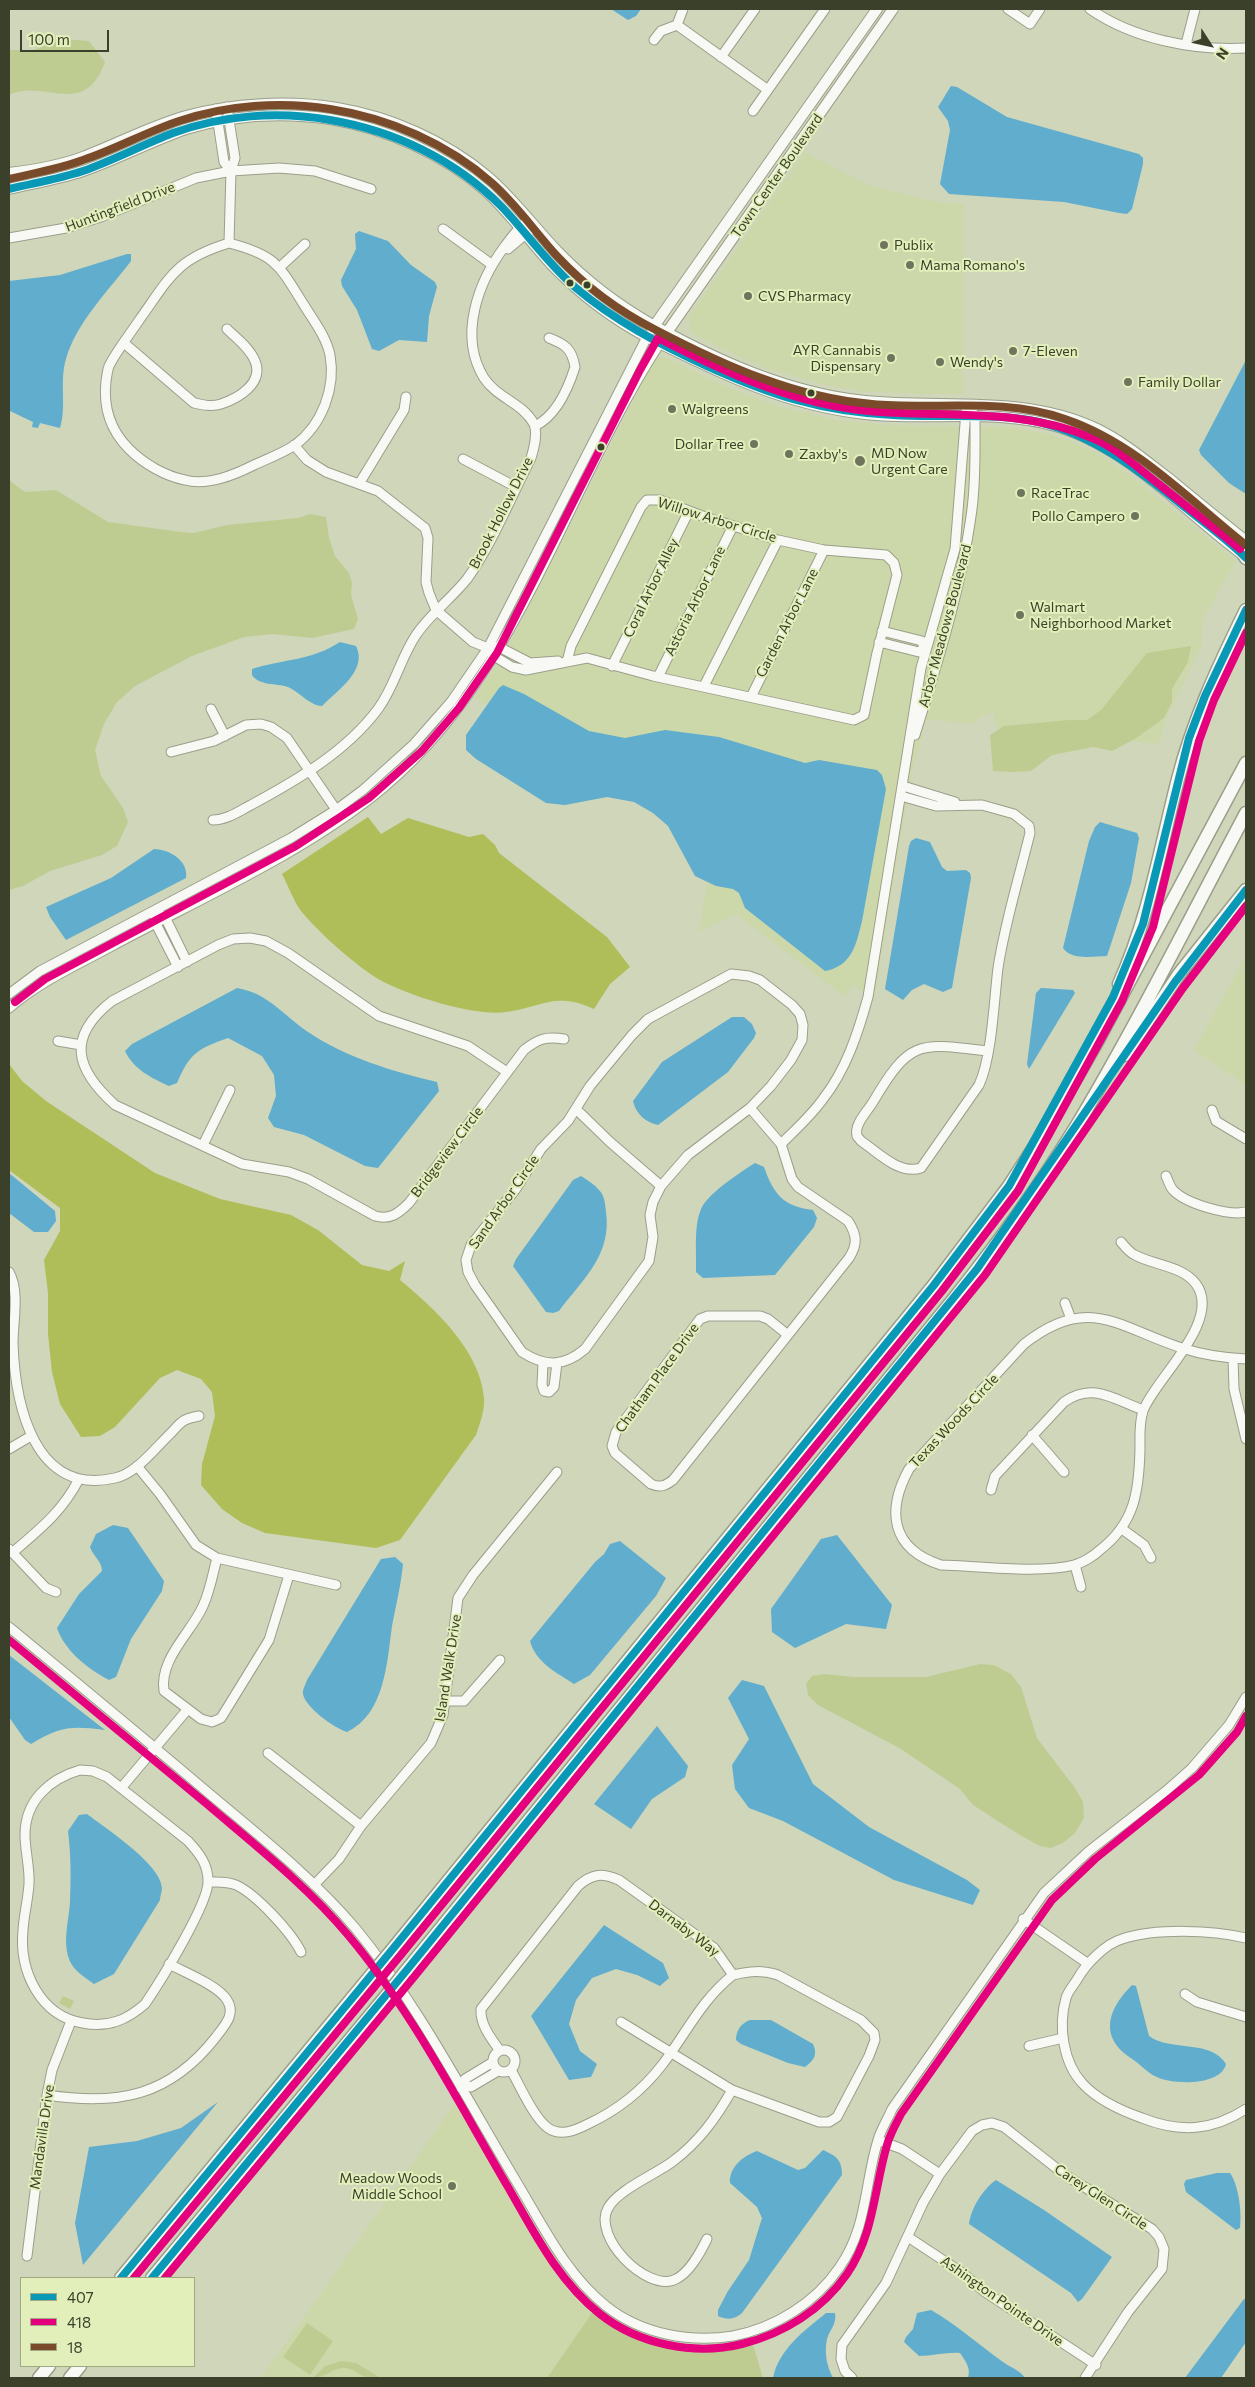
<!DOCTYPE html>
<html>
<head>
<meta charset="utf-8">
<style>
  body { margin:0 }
  #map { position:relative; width:1255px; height:2387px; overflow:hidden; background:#cfd6ba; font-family:Commissioner,sans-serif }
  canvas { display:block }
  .frame { position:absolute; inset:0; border:10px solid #3b402b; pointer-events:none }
  .legend { position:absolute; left:20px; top:2277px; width:175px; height:90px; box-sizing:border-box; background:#e3efbb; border:1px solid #a0a981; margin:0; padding:6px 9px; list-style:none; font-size:15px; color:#3b402b }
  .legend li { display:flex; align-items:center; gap:10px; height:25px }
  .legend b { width:25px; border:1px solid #a0a981 }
  .north { position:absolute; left:1185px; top:20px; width:50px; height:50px; -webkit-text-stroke:4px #e3efbb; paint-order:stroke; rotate:125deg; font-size:14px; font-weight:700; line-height:20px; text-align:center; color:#3b402b }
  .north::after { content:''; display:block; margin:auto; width:18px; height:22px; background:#3b402b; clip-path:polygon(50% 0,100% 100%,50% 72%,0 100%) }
  .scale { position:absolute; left:20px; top:30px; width:89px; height:22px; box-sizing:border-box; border:2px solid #3b402b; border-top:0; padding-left:6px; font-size:15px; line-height:18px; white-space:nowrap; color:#3b402b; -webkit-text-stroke:4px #e3efbb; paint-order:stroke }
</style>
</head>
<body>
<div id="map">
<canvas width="1255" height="2387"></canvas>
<div class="frame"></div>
<ul class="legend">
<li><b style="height:6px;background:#0999b6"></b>407</li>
<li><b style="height:6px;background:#e5007d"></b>418</li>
<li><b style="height:6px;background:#7a4b2a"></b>18</li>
</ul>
<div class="north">N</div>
<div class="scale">100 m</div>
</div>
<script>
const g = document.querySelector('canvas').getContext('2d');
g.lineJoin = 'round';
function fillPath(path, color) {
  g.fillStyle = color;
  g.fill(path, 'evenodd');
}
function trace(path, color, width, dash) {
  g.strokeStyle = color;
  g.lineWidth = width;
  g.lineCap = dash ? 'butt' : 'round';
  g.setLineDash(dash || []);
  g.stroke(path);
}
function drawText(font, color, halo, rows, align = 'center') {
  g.font = font + ' Commissioner,sans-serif';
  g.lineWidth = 4;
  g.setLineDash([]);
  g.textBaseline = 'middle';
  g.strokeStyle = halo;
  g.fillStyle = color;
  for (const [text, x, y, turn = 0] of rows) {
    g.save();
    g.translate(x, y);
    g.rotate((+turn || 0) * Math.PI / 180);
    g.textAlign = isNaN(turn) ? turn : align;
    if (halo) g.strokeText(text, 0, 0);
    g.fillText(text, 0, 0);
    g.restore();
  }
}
fillPath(new Path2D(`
  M805 152 852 177 876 187 932 201 964 204 963 394H919L860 391 829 386 771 370 749 361 696 336 691 331 689 318 691 314Z
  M661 357 668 358 722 385 777 406 836 420 890 425 1012 427 1052 435 1072 442 1094 452 1127 473 1236 561 1204 617 1201 646 1166 719 1159 744 996 727 994 713 982 716 971 724 926 719 911 778 874 1000 853 985 844 996 736 914 699 932 716 826 475 698 509 646 650 368 654 361Z
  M1246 956V1087L1240 1081 1194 1050Z
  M456 2102 556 2269 572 2289 594 2310 547 2378H261Z`), '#cdd8aa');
fillPath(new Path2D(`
  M62 39 89 41 105 62C84 120 44 78 9 95V50H34Z
  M9 480 25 492 56 490 108 522 181 532 194 533 227 525 298 518 310 514 326 517 329 538 335 556 349 573 352 583 351 595 358 619 354 629 312 638 273 634 244 637 192 656 135 686 117 702 104 724 95 750 101 776 123 808 128 822 117 846 102 855 50 871 23 886 9 890Z
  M1191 646 1188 662 1172 689V702L1164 718 1135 739 1112 751 1093 747 1052 755 1031 771 1012 772 993 771 990 735 1004 726 1069 720H1087L1101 710 1147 653Z
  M980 1664 994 1665 1011 1674 1021 1687 1037 1738 1075 1788 1083 1802 1084 1818 1075 1833 1063 1843 1051 1848 1040 1846 1018 1834 973 1805 960 1789 901 1749 818 1705 808 1695 806 1684 812 1676 825 1674 853 1677H926Z
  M63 1996 74 2001 70 2009 59 2003Z
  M594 2310C627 2332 664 2351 705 2349 721 2348 737 2344 752 2341L763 2378H547Z
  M307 2323 333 2341 310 2375 283 2357Z
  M341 2361 356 2363 381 2378C377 2378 372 2379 369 2378 359 2376 354 2368 343 2368 331 2369 325 2378 313 2378L325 2366Z`), '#bfcc91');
fillPath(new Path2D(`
  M368 817 381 834 408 818 469 837 483 834 495 845 499 853 607 937 630 967 610 984 594 1009C556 991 542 1007 506 1012 474 1017 402 994 375 977 352 962 318 932 301 911 293 900 288 885 282 874Z
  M9 1064 22 1081 46 1101 155 1173 220 1199 291 1215 318 1230 362 1265 389 1271 405 1261 400 1280C435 1309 480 1350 484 1398 485 1410 480 1423 476 1435L400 1540 376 1548 265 1533 242 1523 222 1509 201 1485 202 1464 215 1416 212 1392 201 1379 177 1370 160 1378 115 1427 100 1436 81 1437 60 1404 52 1372 48 1334V1293L44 1260 60 1231V1208L9 1170Z`), '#afbe59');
fillPath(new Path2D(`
  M611 9H641L636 16 628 20Z
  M951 86 957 87 1007 117 1139 154 1143 158V164L1132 209 1127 214 1119 213 1064 202 949 194 940 184 950 130 948 121 938 107Z
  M359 231 388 241 411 265 435 282 437 287 429 316 427 342 399 340 379 351 372 349 357 310 342 286 341 280 356 249 355 234Z
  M127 254H131V261C109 290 76 323 66 359 59 382 67 406 60 428L40 423 38 428 32 427 33 422 10 411 9 408V281L60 275Z
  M1246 360V494L1229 483 1201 455 1199 450Z
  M340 642 356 646C368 670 338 690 322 706 311 706 299 692 288 687 277 683 259 686 252 675V669C283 659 311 661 340 642Z
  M503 685 524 694 589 731 625 738 665 730 719 737 805 763 819 760 877 770 882 775 886 789 862 921C856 945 852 966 825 971L745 908 739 893 733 889 716 886 695 876 668 826 653 813 634 802 607 797 565 805 546 803 476 759 466 750V735L499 688Z
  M1100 822 1137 833 1139 838 1131 883 1107 956C1093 956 1072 961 1063 948L1089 841 1095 827Z
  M916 838 930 842 942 867 947 871 966 870 970 873 971 878 952 988 943 992 924 984 912 990 903 1000 885 989 909 846 911 841Z
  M154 849C168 849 189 860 186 878L66 940 50 917 46 907 111 878Z
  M237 988C268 993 283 1015 308 1032 345 1057 394 1072 437 1082L439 1091 378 1168 365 1166 304 1135 274 1127 268 1118 276 1096 274 1075 262 1056 228 1038C197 1049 190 1053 177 1083L169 1086C152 1078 134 1070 125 1051L132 1044Z
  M1041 988 1073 990 1075 993 1029 1069 1027 1064 1036 993Z
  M732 1017H744L752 1024 756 1033 754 1038 728 1072 658 1125C645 1122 636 1114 633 1101L662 1062Z
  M755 1163 764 1167C774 1195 783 1206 813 1210L817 1218 814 1227 775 1275 703 1278 696 1272C697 1252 693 1225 702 1207 710 1192 741 1172 755 1163Z
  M9 1173 55 1211 56 1221 48 1232H34L9 1213Z
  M581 1176C587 1180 594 1184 599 1190 605 1196 605 1204 606 1212 612 1255 583 1279 559 1311L553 1313 546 1312 513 1266 516 1259 573 1180Z
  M113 1525 128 1528 164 1581 162 1591 131 1639 116 1677 109 1680C88 1669 65 1651 57 1628L79 1594 102 1571C102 1561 93 1556 90 1547L96 1534Z
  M837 1535 892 1605 886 1629 846 1624 795 1648 772 1632 771 1609 821 1539Z
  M620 1541 666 1578 656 1596 590 1675 574 1684C556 1672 536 1663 530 1641L595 1562 604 1554 610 1544Z
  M395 1557 403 1564C401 1585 396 1605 392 1626 387 1662 385 1714 347 1732 334 1728 305 1707 303 1694 302 1690 306 1684 307 1680L381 1559Z
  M9 1655 105 1730C71 1726 61 1726 31 1744L25 1740 9 1717Z
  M742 1680 764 1686 813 1784 869 1827 967 1880 980 1890 973 1905 894 1880 783 1821 749 1808 735 1789 732 1765 749 1739 728 1698Z
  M657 1726 688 1766 685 1777 652 1799 631 1829 594 1804Z
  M87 1814C105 1828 161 1864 162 1888 162 1891 160 1896 160 1900L114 1974 94 1984C83 1976 72 1970 68 1956 63 1939 69 1919 70 1902 71 1878 71 1855 68 1831L79 1815Z
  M604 1925 663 1963 669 1978 660 1986 637 1975 616 1969 592 1978 576 2000 569 2024 580 2051 597 2064 591 2077 569 2080 531 2016Z
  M1132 1985 1136 1986 1149 2036C1171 2052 1211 2039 1226 2064 1221 2086 1173 2085 1157 2077 1149 2074 1142 2066 1135 2061 1128 2056 1120 2051 1115 2043 1102 2022 1117 2000 1132 1985Z
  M750 2020H771L813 2044C818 2055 814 2060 805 2067L788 2063 741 2044 736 2040C736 2031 741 2023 750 2020Z
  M218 2102 83 2265 75 2223 89 2147 137 2141 181 2128Z
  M823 2150C836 2156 842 2159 842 2175L742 2313C734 2320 728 2320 718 2316V2310L728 2291 749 2260 762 2218 757 2207 730 2183C729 2167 743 2156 757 2151L798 2170 805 2168Z
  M1217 2173H1230C1239 2186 1242 2213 1240 2228L1236 2230 1186 2192 1184 2184 1186 2180Z
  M996 2180 1044 2210 1112 2257 1082 2299 1078 2302 1071 2293 969 2224C971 2208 983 2189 996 2180Z
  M1244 2299H1246V2342L1221 2378H1185Z
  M931 2310C957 2325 979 2345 1003 2362 1011 2368 1020 2370 1025 2378H968C971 2368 966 2362 960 2353 946 2352 933 2356 919 2356L904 2342 906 2337 913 2329 917 2313Z
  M826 2313H835C837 2324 830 2329 827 2339 824 2354 827 2366 833 2378H773C779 2349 804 2331 826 2313Z`), '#60adce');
const minor = new Path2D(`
  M1008 9 1030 24 1040 9
  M1090 9C1133 39 1194 51 1246 48
  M677 25 768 90
  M677 25 683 9
  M654 40 661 31 677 25
  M1186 44 1195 9
  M721 57 755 9
  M227 107 235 158 231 171 229 243
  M216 109 224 162 231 171
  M753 111 825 9
  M443 229 491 264
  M9 238 66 228 101 217 196 178 231 171 279 168 315 171 371 189
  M229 243C276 255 279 265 304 305 313 320 326 336 330 355 336 388 322 425 295 445 283 453 267 459 254 465 234 475 208 486 185 480 165 476 144 464 129 449 110 430 103 408 106 381 107 376 107 371 109 366 117 350 130 334 140 319 170 277 176 259 229 243Z
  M508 249 535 226
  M280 267 305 244
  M124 343 194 403C203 405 212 407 221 404 239 398 264 383 255 361 250 348 236 338 227 329
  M535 426C556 416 568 389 575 367 572 349 565 344 549 338
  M294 445 307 460 326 472 378 491 425 528 428 538 426 582 429 593 436 610 473 642 488 648 494 656 512 667 526 670 587 658 653 676 854 720 864 715 877 653 897 575 894 563 886 555 824 550 778 540 705 517 660 500H647L641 507 571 646 567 662
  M463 459 516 487
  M359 484 404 410 406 397
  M882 631 922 641 924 648
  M879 642 919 652 924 648
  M496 647H499L530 663 558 661
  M612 666 689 511
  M658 677 733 526
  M704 686 778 540
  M751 697 824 550
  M211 709 225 736
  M915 735C938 661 962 586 972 509 976 479 975 447 975 417L972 411
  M171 752 214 741 246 725 261 724 271 727 287 738 339 814
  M903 786 955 802
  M901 796 936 806 982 805 1014 814 1029 826 1030 833C1019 878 1005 922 998 968 994 1000 992 1057 979 1085L921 1168C899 1175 879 1153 861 1141L857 1136C854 1124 867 1112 873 1102 910 1039 919 1043 987 1051
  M213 820C227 820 239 811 251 805 297 780 346 752 378 709 395 686 400 659 416 635 430 614 451 599 467 579 491 546 512 495 531 458 534 448 538 434 534 424 523 403 497 398 484 378 458 336 478 282 505 246 511 238 517 229 525 223
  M161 915 165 917 187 962
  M155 918V922L178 967
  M731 974 749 976 760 980 792 1005 800 1014 803 1025 802 1040 791 1060 771 1086 750 1108 688 1155 661 1186 653 1202 650 1215 653 1237 649 1261 585 1349C564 1367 545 1367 522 1352L475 1285 468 1272 466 1260 471 1245 515 1190 541 1149 568 1121 590 1086 632 1035 648 1019Z
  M9 994 40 971 291 838 336 810 363 790 414 744 451 702 488 648 647 337
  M9 1008C39 982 77 965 112 946 201 898 306 852 383 788 521 672 565 489 660 343
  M58 1041 81 1045
  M507 1072 468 1046 379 1016 288 953 266 941 250 938 233 939 218 945 112 1001C66 1037 75 1069 115 1105L242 1164 289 1172 308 1179 375 1216C390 1220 398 1214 409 1203L524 1050C538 1039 546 1036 564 1039
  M750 1108 781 1144 792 1179 798 1187 848 1221C857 1235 858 1244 849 1258L673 1480C665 1486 660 1488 651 1484L615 1453 612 1446 616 1432 700 1319 708 1316H760L768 1319 788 1335
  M577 1110 610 1142 661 1186
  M1212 1110 1216 1121 1246 1139
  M781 1144C795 1130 811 1116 823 1099 846 1070 858 1033 868 997L921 668 955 549 966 411
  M203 1145 230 1090
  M1166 1176C1168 1180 1170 1187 1173 1190 1186 1204 1229 1216 1246 1212
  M1121 1242C1125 1247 1130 1253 1135 1255 1153 1265 1183 1266 1196 1284 1223 1321 1154 1380 1143 1411 1139 1423 1140 1436 1140 1449 1139 1491 1135 1523 1100 1550 1094 1556 1082 1563 1074 1565 1040 1574 978 1566 941 1565 891 1549 886 1511 909 1469L1024 1344C1090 1292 1120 1329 1185 1349 1204 1355 1227 1358 1246 1359
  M9 1272C20 1291 13 1322 13 1343 15 1404 34 1497 115 1478 137 1473 155 1448 171 1433 175 1429 179 1423 185 1420 189 1418 194 1417 199 1416
  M1065 1303 1071 1319
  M1233 1358 1234 1389 1246 1439
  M543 1363 542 1385 544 1391 549 1392 554 1387 557 1363
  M1032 1435 1064 1472
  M9 1449 31 1436
  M137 1466 160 1494 196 1545 217 1558 336 1585
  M991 1490 995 1476 1064 1402C1093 1382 1113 1399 1143 1410
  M1122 1529 1144 1545 1151 1558
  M9 1549 46 1588 56 1592
  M12 1553C40 1529 62 1512 79 1479
  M217 1558C213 1573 210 1591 203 1606 191 1633 159 1659 164 1691L201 1719 212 1722 221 1718 269 1640 289 1575
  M1075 1565 1081 1587
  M9 1627C77 1683 145 1739 212 1796 262 1838 314 1879 356 1929 420 2007 467 2100 519 2186 544 2228 567 2275 606 2306 641 2334 690 2343 733 2336 775 2328 815 2303 839 2268 868 2227 864 2185 878 2140 881 2129 888 2119 892 2109L1044 1893 1089 1851 1166 1791 1192 1768 1229 1725 1246 1697
  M444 1701H464L500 1660
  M268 1753 361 1826
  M80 1770 93 1771 107 1777 188 1841C199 1853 208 1864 208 1881 209 1903 160 1982 145 2004 127 2020 108 2028 83 2023 40 2016 19 1971 23 1930 24 1914 28 1900 29 1884 30 1868 25 1851 25 1835 25 1801 49 1779 80 1770Z
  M122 1787 187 1710
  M208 1882C218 1882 227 1881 236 1885 256 1894 291 1932 301 1952
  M314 1885 339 1859 361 1826 431 1743 443 1715 458 1598 473 1575 557 1472
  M1023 1919 1087 1963
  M1246 1938C1212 1930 1156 1928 1122 1939 1105 1944 1086 1964 1078 1978 1074 1985 1068 1991 1066 1998 1058 2026 1063 2063 1083 2084 1098 2100 1122 2111 1142 2118 1180 2133 1212 2131 1246 2109
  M1185 1994 1197 2002 1246 2017
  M621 2022 732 2090 819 2122H829L837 2117 869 2056 875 2040 874 2033 861 2020 778 1975C762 1970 750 1971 733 1975
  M1029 2046 1063 2038
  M493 2061a11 11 0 1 1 22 0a11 11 0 1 1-22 0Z
  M500 2051C491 2038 480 2025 481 2009L578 1886C593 1873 602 1873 619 1880L714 1948 733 1975C701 2000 686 2034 662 2065 642 2091 618 2110 588 2124 576 2130 561 2137 548 2128 534 2118 520 2086 511 2070
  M465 2085V2079L493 2062
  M461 2088 465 2085 471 2087 498 2071
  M47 2095C119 2106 170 2096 216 2037 225 2025 236 2014 227 2000 219 1986 184 1972 169 1964
  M878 2140 902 2149 940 2174
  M908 2237 961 2272 985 2292 1096 2365
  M707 2239C700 2253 689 2274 674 2280 646 2291 592 2237 608 2208 618 2190 654 2175 672 2162 699 2142 716 2118 732 2090
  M27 2256 47 2095 52 2070 71 2021
  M852 2378 845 2371 841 2359 842 2345 886 2283 923 2203 940 2174 972 2131 982 2125 992 2123 1004 2127 1065 2175 1152 2229 1159 2237 1164 2249 1162 2269 1128 2312 1085 2378`);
const major = new Path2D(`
  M9 173C34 170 59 166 83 157 117 144 151 126 186 116 233 103 289 100 337 108 391 117 445 141 487 176 514 199 534 227 558 252 586 281 616 304 651 324 718 361 788 393 865 401 942 409 1024 394 1097 429 1124 442 1147 462 1171 480 1196 501 1221 521 1246 541
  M9 189C34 183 59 179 83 171 118 159 151 141 186 129 232 115 283 112 330 119 386 128 444 154 486 191 510 213 529 240 551 264 579 293 614 320 651 339 722 374 785 405 865 414 929 421 997 408 1059 427 1132 450 1186 513 1246 557
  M652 329 877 9
  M663 338 893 9`);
const highway = new Path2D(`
  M1244 555 1246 558
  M1119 984C1149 918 1160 849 1178 779 1193 720 1219 665 1246 610
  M1125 1055 1179 974 1246 890
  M392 1950 934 1285 1009 1186 1055 1115 1098 1040 1246 763
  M406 1971 953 1300C997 1245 1039 1187 1076 1127 1137 1025 1190 918 1246 813
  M121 2278 372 1974
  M152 2278 387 1995
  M39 2378 49 2366
  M70 2378 80 2366`);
trace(minor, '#9a9f8a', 11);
trace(major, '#9a9f8a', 12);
trace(highway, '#9a9f8a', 15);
trace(minor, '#f8f9f5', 9);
trace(major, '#f8f9f5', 10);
trace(highway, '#f8f9f5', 12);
const highwayBridge = new Path2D(`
  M372 1974 392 1950
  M387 1995 406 1971`);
trace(highwayBridge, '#9a9f8a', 15, []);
trace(highwayBridge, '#f8f9f5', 12);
trace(new Path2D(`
  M9 189C34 183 59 179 83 171 114 160 142 145 173 133 223 115 278 111 330 120 395 131 455 160 501 206 527 233 548 264 576 288 615 321 661 345 707 366 771 395 822 412 893 415 941 418 991 412 1039 422 1097 436 1142 473 1187 509 1207 525 1228 540 1246 558
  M121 2278 392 1950 934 1285 1009 1186 1113 997 1143 924 1189 738 1205 696 1246 610
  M152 2278 406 1971 977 1269 1175 982 1246 890`), '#0999b6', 8);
trace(new Path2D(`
  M15 1002 45 979 296 846 369 798 422 751 459 708 497 653 640 370 658 338C724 372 793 404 868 411 943 418 1020 407 1092 438 1117 448 1138 468 1160 485 1186 506 1213 527 1240 549
  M9 1640C75 1695 142 1750 208 1805 256 1846 307 1886 348 1935 412 2011 458 2102 508 2187 534 2232 558 2281 600 2314 638 2344 694 2356 742 2344 783 2334 822 2310 847 2274 874 2235 874 2189 887 2145 890 2134 896 2124 901 2114L1052 1900 1095 1859 1199 1775 1237 1732 1246 1716
  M134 2278 400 1956 942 1291 1018 1191 1122 1001 1153 927 1199 741 1214 700 1246 633
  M165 2278 414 1977 985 1275 1183 988 1246 906`), '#e5007d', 8);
trace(new Path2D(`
  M9 179C34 173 59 169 83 160 116 149 146 132 179 121 227 105 281 101 330 109 389 118 448 144 492 183 517 205 535 232 557 256 585 286 620 312 656 330 723 365 796 398 872 404 935 410 1003 397 1065 419 1136 443 1188 499 1246 545`), '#7a4b2a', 8);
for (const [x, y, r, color] of [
  [884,245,5,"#6f745d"],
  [910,265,5,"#6f745d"],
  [570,283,4.5,"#3b402b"],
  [587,285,4.5,"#3b402b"],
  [748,296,5,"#6f745d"],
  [1013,351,5,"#6f745d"],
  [891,358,5,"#6f745d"],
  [940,362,5,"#6f745d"],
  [1128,382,5,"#6f745d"],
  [811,393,4.5,"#3b402b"],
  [672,409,5,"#6f745d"],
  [754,444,5,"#6f745d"],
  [601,447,4.5,"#3b402b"],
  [789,454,5,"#6f745d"],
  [860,461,6,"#6f745d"],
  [1021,493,5,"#6f745d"],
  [1135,516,5,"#6f745d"],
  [1020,615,5,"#6f745d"],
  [452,2186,5,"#6f745d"]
]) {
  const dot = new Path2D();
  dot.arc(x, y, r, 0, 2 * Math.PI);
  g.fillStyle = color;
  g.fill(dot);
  trace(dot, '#e3efbb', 2);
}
drawText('14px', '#3b402b', '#e3efbb', [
  ["Town Center Boulevard",777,176,-55],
  ["Huntingfield Drive",120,207,-21],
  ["Brook Hollow Drive",501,513,-63],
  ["Willow Arbor Circle",717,520,17],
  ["Coral Arbor Alley",651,588,-64],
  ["Astoria Arbor Lane",695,601,-64],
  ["Garden Arbor Lane",787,623,-63],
  ["Arbor Meadows Boulevard",945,626,-75],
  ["Bridgeview Circle",447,1152,-53],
  ["Sand Arbor Circle",504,1202,-55],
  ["Chatham Place Drive",657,1378,-54],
  ["Texas Woods Circle",954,1421,-47],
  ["Island Walk Drive",448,1668,-81],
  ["Darnaby Way",684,1928,37],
  ["Mandavilla Drive",42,2137,-82],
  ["Carey Glen Circle",1101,2197,33],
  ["Ashington Pointe Drive",1002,2301,35]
]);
drawText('14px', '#3b402b', '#e3efbb', [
  ["Publix",894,245],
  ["Mama Romano's",920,265],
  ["CVS Pharmacy",758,296],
  ["AYR Cannabis",881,350,"right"],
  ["Dispensary",881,366,"right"],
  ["7-Eleven",1023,351],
  ["Wendy's",950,362],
  ["Family Dollar",1138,382],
  ["Walgreens",682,409],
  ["Dollar Tree",744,444,"right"],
  ["MD Now",871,453],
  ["Urgent Care",871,469],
  ["Zaxby's",799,454],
  ["RaceTrac",1031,493],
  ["Pollo Campero",1125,516,"right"],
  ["Walmart",1030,607],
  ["Neighborhood Market",1030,623],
  ["Meadow Woods",442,2178,"right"],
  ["Middle School",442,2194,"right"]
], 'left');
</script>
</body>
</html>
